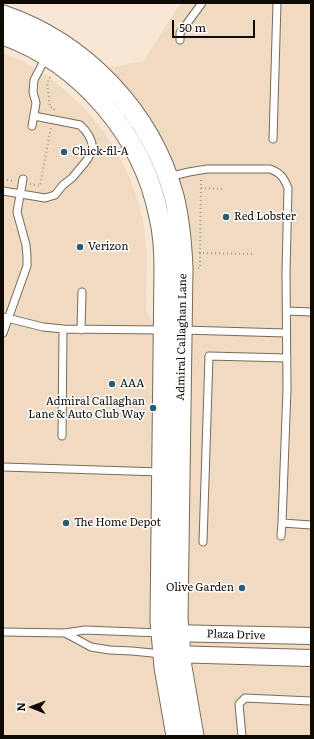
<!DOCTYPE html>
<html>
<head>
<meta charset="utf-8">
<style>
  body { margin:0 }
  #map { position:relative; width:314px; height:739px; overflow:hidden; background:#f8e7d4; font-family:Literata,serif }
  canvas { display:block }
  .frame { position:absolute; inset:0; border:4px solid #100a05; pointer-events:none }
  .north { position:absolute; left:12px; top:687px; width:40px; height:40px; -webkit-text-stroke:3px #fff; paint-order:stroke; rotate:271deg; font-size:11px; font-weight:700; line-height:16px; text-align:center; color:#100a05 }
  .north::after { content:''; display:block; margin:auto; width:14px; height:18px; background:#100a05; clip-path:polygon(50% 0,100% 100%,50% 72%,0 100%) }
  .scale { position:absolute; left:172px; top:20px; width:83px; height:18px; box-sizing:border-box; border:2px solid #100a05; border-top:0; padding-left:5px; font-size:12px; line-height:14px; white-space:nowrap; color:#100a05; -webkit-text-stroke:3px #fff; paint-order:stroke }
</style>
</head>
<body>
<div id="map">
<canvas width="314" height="739"></canvas>
<div class="frame"></div>
<div class="north">N</div>
<div class="scale">50 m</div>
</div>
<script>
const g = document.querySelector('canvas').getContext('2d');
g.lineJoin = 'round';
function fillPath(path, color) {
  g.fillStyle = color;
  g.fill(path, 'evenodd');
}
function trace(path, color, width, dash) {
  g.strokeStyle = color;
  g.lineWidth = width;
  g.lineCap = dash ? 'butt' : 'round';
  g.setLineDash(dash || []);
  g.stroke(path);
}
function drawText(font, color, halo, rows, align = 'center') {
  g.font = font + ' Literata,serif';
  g.lineWidth = 3;
  g.setLineDash([]);
  g.textBaseline = 'middle';
  g.strokeStyle = halo;
  g.fillStyle = color;
  for (const [text, x, y, turn = 0] of rows) {
    g.save();
    g.translate(x, y);
    g.rotate((+turn || 0) * Math.PI / 180);
    g.textAlign = isNaN(turn) ? turn : align;
    if (halo) g.strokeText(text, 0, 0);
    g.fillText(text, 0, 0);
    g.restore();
  }
}
fillPath(new Path2D(`
  M181 3H311V736H204L190 646 187 619 191 331 162 140 140 105 115 75 107 68 144 61 174 13Z
  M3 53 20 60 47 76 60 86 83 107 104 132 114 146 129 176 139 205 143 220 147 253 146 309 159 335 173 736H3Z`), '#f0dbc2');
const service = new Path2D(`
  M180 40V33L202 3
  M32 126 36 103 33 92 34 80 46 57
  M273 139 277 3
  M168 177 189 172 207 169H270C281 173 284 178 288 188L286 272 287 389 282 523 311 525
  M3 191 45 198 55 195 63 185 72 178 87 160 93 149C92 139 88 132 80 125L34 116
  M287 311 311 312
  M3 317 43 327 63 329 162 330
  M81 330 82 292
  M183 330 286 333
  M3 333 27 266V256L26 245 17 212 23 179
  M62 436 63 329
  M3 467 161 472
  M281 536 282 523
  M203 542 209 356 287 358
  M3 632 65 633 85 630 160 633
  M65 633 91 647 110 650 132 651 162 654
  M242 736 239 704 245 698 311 701`);
const tertiary = new Path2D(`
  M168 633 311 636
  M170 654 311 658`);
const secondary = new Path2D(`
  M3 15C85 43 151 112 174 196 180 220 182 244 183 268L178 619 182 667 194 736
  M3 35C81 63 143 135 159 217 163 234 164 251 164 268L160 621 164 667 176 736`);
trace(service, '#796a59', 9);
trace(tertiary, '#796a59', 18);
trace(secondary, '#796a59', 21);
trace(new Path2D(`
  M50 77 47 83 50 107 54 108V111
  M3 179 14 181
  M201 180 200 253 254 254
  M30 184 40 186 51 127
  M201 188 223 189V191
  M3 252 7 253
  M198 268H200V253`), '#a79a8c', 2, [1, 3]);
trace(service, '#fff', 7);
trace(tertiary, '#fff', 16);
trace(secondary, '#fff', 19);
for (const [x, y, r, color] of [
  [64,152,4,"#285c78"],
  [226,217,4,"#285c78"],
  [80,247,4,"#285c78"],
  [112,384,4,"#285c78"],
  [153,408,4,"#285c78"],
  [66,523,4,"#285c78"],
  [242,588,4,"#285c78"]
]) {
  const dot = new Path2D();
  dot.arc(x, y, r, 0, 2 * Math.PI);
  g.fillStyle = color;
  g.fill(dot);
  trace(dot, '#fff', 1.5);
}
drawText('11px', '#100a05', '#fff', [
  ["Chick-fil-A",72,152],
  ["Red Lobster",234,217],
  ["Verizon",88,247],
  ["AAA",120,384],
  ["Admiral Callaghan",145,402,"right"],
  ["Lane & Auto Club Way",145,415,"right"],
  ["The Home Depot",74,523],
  ["Olive Garden",234,588,"right"]
], 'left');
drawText('11px', '#100a05', '#fff', [
  ["Admiral Callaghan Lane",182,337,-89],
  ["Plaza Drive",236,635,2]
]);
</script>
</body>
</html>
